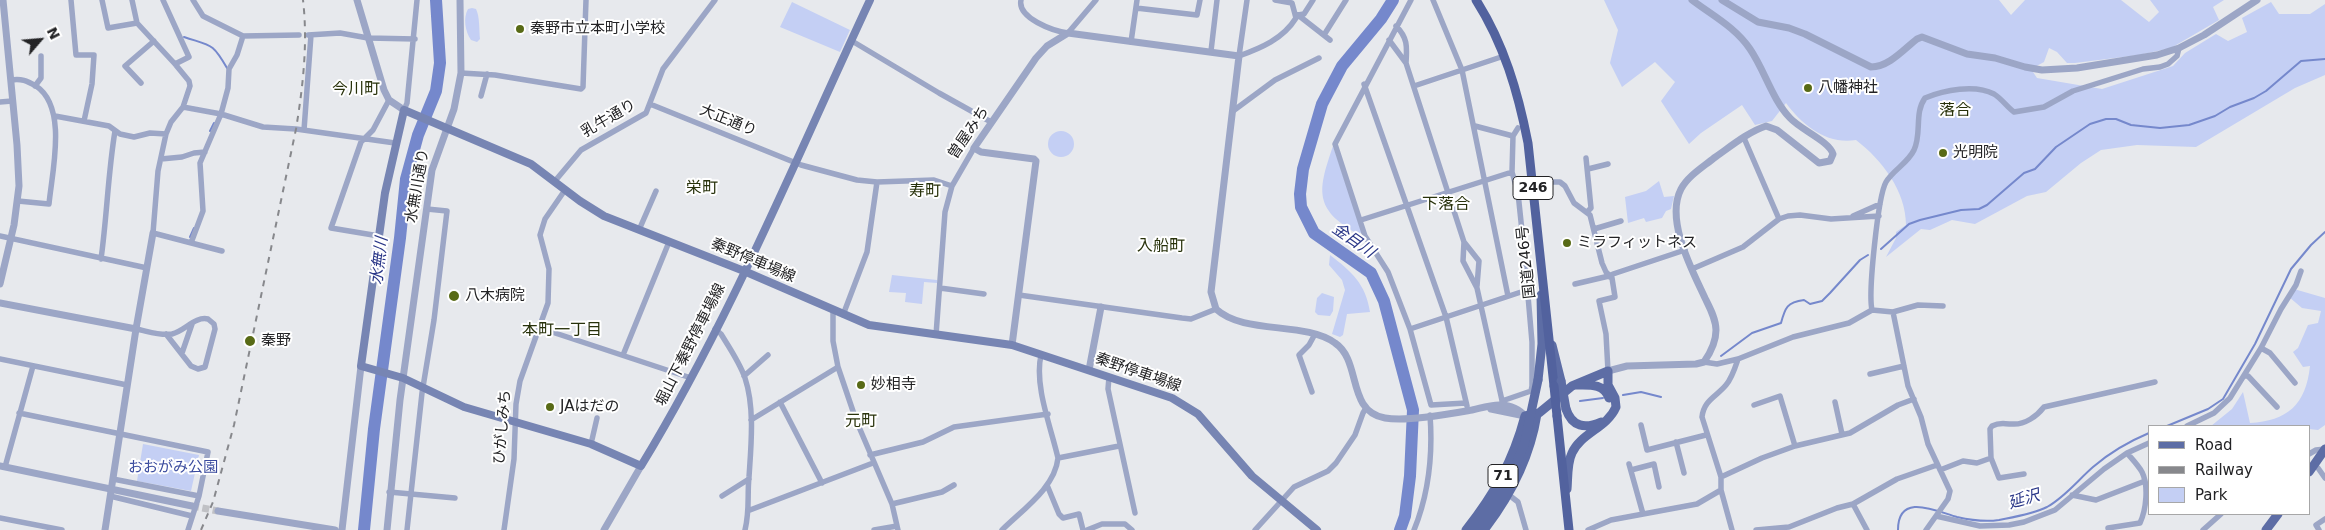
<!DOCTYPE html>
<html>
<head>
<meta charset="utf-8">
<style>
  body { margin:0 }
  #map { position:relative; width:2325px; height:530px; overflow:hidden; background:#e7e9ed; font-family:"DejaVu Sans",sans-serif }
  canvas { display:block }
  .legend { position:absolute; left:2148px; top:425px; width:162px; height:90px; box-sizing:border-box; background:#fff; border:1px solid #a7a7a8; margin:0; padding:6px 9px; list-style:none; font-size:15px; color:#232325 }
  .legend li { display:flex; align-items:center; gap:10px; height:25px }
  .legend b { width:25px; border:1px solid #a7a7a8 }
  .north { position:absolute; left:15px; top:15px; width:50px; height:50px; -webkit-text-stroke:4px #fff; paint-order:stroke; rotate:63deg; font-size:14px; font-weight:700; line-height:20px; text-align:center; color:#232325 }
  .north::after { content:''; display:block; margin:auto; width:18px; height:22px; background:#232325; clip-path:polygon(50% 0,100% 100%,50% 72%,0 100%) }
</style>
</head>
<body>
<div id="map">
<canvas width="2325" height="530"></canvas>
<ul class="legend">
<li><b style="height:6px;background:#5d6da5"></b>Road</li>
<li><b style="height:6px;background:#87888c"></b>Railway</li>
<li><b style="height:14px;background:#c4cff4"></b>Park</li>
</ul>
<div class="north">N</div>
</div>
<script>
const g = document.querySelector('canvas').getContext('2d');
g.lineJoin = 'round';
function fillPath(path, color) {
  g.fillStyle = color;
  g.fill(path, 'evenodd');
}
function trace(path, color, width, dash) {
  g.strokeStyle = color;
  g.lineWidth = width;
  g.lineCap = dash ? 'butt' : 'round';
  g.setLineDash(dash || []);
  g.stroke(path);
}
function drawText(font, color, halo, rows, align = 'center') {
  g.font = font + ' "DejaVu Sans","Noto Sans JP",sans-serif';
  g.lineWidth = 4;
  g.setLineDash([]);
  g.textBaseline = 'middle';
  g.strokeStyle = halo;
  g.fillStyle = color;
  for (const [text, x, y, turn = 0] of rows) {
    g.save();
    g.translate(x, y);
    g.rotate((+turn || 0) * Math.PI / 180);
    g.textAlign = isNaN(turn) ? turn : align;
    if (halo) g.strokeText(text, 0, 0);
    g.fillText(text, 0, 0);
    g.restore();
  }
}
fillPath(new Path2D(`
  M1604 0H1999L2011 15 2025 0H2121L2149 22 2159 12 2150 0H2224L2213 7 2219 20 2171 48 2139 55 2075 63H2067L2057 52 2049 48 2044 62 2031 69 2037 78 2102 89 2173 66 2185 53 2216 34 2228 41 2247 32 2242 18 2271 2 2279 14H2310L2325 4V75L2295 88 2196 147 2137 145 2101 150 2081 163 2046 192 2027 196 1975 224 1952 220 1930 230 1921 229 1886 257 1896 238V232L1906 225C1906 191 1882 160 1856 140 1827 145 1802 125 1786 103L1772 121 1755 125 1742 105 1701 133 1689 144 1661 101 1675 82 1655 62 1622 87 1610 63 1618 30Z
  M792 2 850 30 840 52 780 27Z
  M472 8 476 9C480 17 479 30 480 39L477 42 471 40C465 31 463 18 468 9Z
  M1048 144a13 13 0 1 1 26 0a13 13 0 1 1-26 0Z
  M1333 146 1362 232 1358 234C1313 209 1318 190 1333 146Z
  M1659 181 1664 197 1674 196 1671 209 1666 211 1662 218 1646 222 1644 218 1628 223 1625 197 1646 191Z
  M1330 255C1351 271 1366 284 1370 312L1347 314 1343 335 1340 337 1332 334 1345 290 1342 280 1329 265Z
  M892 275 937 280V283L924 282 922 304 905 302 906 293 889 292Z
  M2294 289 2325 298V425L2318 430 2309 429V426H2211L2232 409 2243 392 2250 423C2287 421 2306 405 2310 366L2303 367 2293 352 2298 348 2308 325 2318 323 2321 311 2302 308 2289 297Z
  M1322 293 1334 297 1333 311 1330 316 1318 315 1315 312 1317 298Z
  M143 444 199 455 191 491 137 481Z`), '#c4cff4');
trace(new Path2D(`
  M184 37C211 46 212 42 227 68
  M210 131 214 123
  M190 237 194 228
  M1881 249 1909 224 1920 220 1961 210 1979 209 1987 205 2024 173 2035 169 2056 147 2090 124 2106 119H2116L2131 125 2160 128 2189 125 2215 116 2230 107 2254 98 2266 91 2301 61 2325 59
  M1721 356 1752 333 1781 323C1785 308 1787 302 1804 300L1810 304 1822 301 1830 293 1860 260 1868 255
  M1623 395 1641 392 1661 397
  M1580 401 1603 398
  M2167 426 2208 409 2223 399 2255 344 2291 269 2311 245 2325 232
  M1898 530C1898 492 1936 511 1957 517 1970 520 1986 522 1999 520 2014 517 2033 514 2047 507 2065 497 2078 480 2093 467 2108 454 2130 441 2149 433`), '#7588cc', 2);
trace(new Path2D(`
  M1393 0 1381 19 1342 66 1322 104 1303 169 1300 194 1301 207 1314 233 1371 273 1384 301 1413 410 1410 476 1405 516 1400 530
  M364 530 374 429 400 238 406 179 418 135 436 91 440 63 436 0`), '#7588cc', 12);
trace(new Path2D(`
  M192 506 218 511`), '#c0c1c5', 7, [7, 3.5]);
trace(new Path2D(`
  M71 0 76 55H94L92 84 84 121
  M102 0 108 28 137 23
  M132 0 137 23 175 64 189 81 190 86 183 107 171 122 166 134 158 171 153 233 222 251
  M163 0 189 57 175 64
  M193 0 203 16 243 36 299 35
  M1021 0C1017 18 1053 31 1068 33L1096 0
  M1411 0 1335 144 1365 236 1388 272 1410 329 1431 405 1466 403
  M1433 0 1462 70 1508 296
  M1136 8 1197 15 1200 0
  M1298 15 1330 40
  M1298 15 1304 14 1313 0
  M1396 26C1408 38 1407 47 1406 63
  M308 35 340 33 368 38 415 39
  M1324 35 1346 0
  M1389 40 1406 63 1464 242 1463 261 1477 288 1503 405
  M852 41 939 93 991 122
  M1131 42 1137 0
  M1211 51 1217 0
  M1239 56C1261 48 1283 39 1296 18L1292 3 1275 0
  M1239 56 1247 0
  M461 73 495 75 581 89 583 87 586 0
  M11 80C21 78 27 81 36 86 68 107 52 172 49 204L18 201
  M141 83 125 66 154 41
  M1364 84 1446 317 1467 406
  M35 86 41 78V56
  M1414 86 1504 56
  M481 96 487 74
  M0 102 12 101
  M650 104 801 165 857 180 877 182 934 180 952 186
  M183 107 221 114 263 127 296 129 395 143
  M404 110 407 103 417 0
  M1233 111 1275 80 1319 58
  M55 116 109 126 120 134 134 137 150 133 166 134
  M1475 126 1513 136
  M304 130 311 35
  M1744 138 1779 219
  M1586 158 1591 208 1587 212
  M161 159 182 157 194 153 205 152
  M1588 169 1608 164
  M555 181 581 150 646 113 663 69 715 0
  M1532 182H1560L1565 186 1574 203 1590 215 1602 263 1606 272 1612 278 1615 297 1599 301 1606 334 1608 371
  M1853 216 1880 204
  M1361 220 1512 172
  M1594 229 1621 221
  M639 230 656 191
  M0 236 147 268
  M379 236 331 228 361 142 373 130 389 100
  M1464 242 1479 261 1477 286
  M191 243 203 211 200 163 221 114 228 88 229 69 237 55 243 36
  M101 259C107 216 108 173 115 131
  M1692 269 1743 247 1779 219 1788 216 1800 215 1831 219 1879 216
  M1610 277 1613 274 1685 250
  M1575 284 1609 276
  M940 288 984 294
  M1019 295 1182 318 1191 319 1216 309
  M1872 310C1868 293 1878 196 1886 182 1893 170 1908 163 1914 150 1922 134 1914 113 1925 98 1944 90 1975 84 1994 94 2002 99 2007 107 2014 112L2044 107 2073 91 2143 69 2160 67 2168 64 2177 56 2179 48
  M833 311V341L838 367 856 420 892 504 898 530
  M1893 312 1908 386 1921 417 1928 444 1950 491 1948 499 1926 530
  M843 315 867 252 877 182
  M540 328 691 378
  M136 329C147 331 160 336 172 334 185 331 195 316 208 319L214 324 215 329 205 367 198 369 191 366 166 334
  M715 329 721 334C729 347 740 363 745 378 755 408 751 446 749 477 747 497 750 509 745 530
  M1410 329 1527 290
  M936 335 945 212 952 186 974 148
  M2261 348 2270 353 2295 383
  M182 353 192 324
  M623 355 669 242
  M0 359 127 385
  M1704 362 1717 364 1738 359 1793 337 1849 323 1872 310 1893 312 1918 305 1943 306
  M1870 374 1904 366
  M744 376 768 355
  M2245 376H2248L2277 407
  M1109 377 1108 389 1135 513
  M1312 392 1299 355 1309 345 1315 334
  M1502 401 1531 391 1532 386V342L1524 250 1518 193 1512 172 1513 136 1518 128
  M780 402 822 483
  M1835 402 1842 434
  M1754 405 1780 396 1795 446
  M19 413 208 452 199 496 188 530
  M751 420 838 367
  M1641 425 1647 450 1706 435
  M2187 426 2214 413 2230 398 2261 348 2281 309 2296 285 2301 271
  M1676 442 1684 473
  M591 444 597 418
  M2309 454 2316 450 2325 449
  M870 455 923 442 954 427 1048 414
  M1058 458 1119 446
  M1991 458 1999 478 2024 474
  M1629 464 1643 514
  M2313 465 2318 468 2325 478
  M5 467 33 366
  M1631 470 1654 464 1659 487
  M1940 470 1963 461 1977 463 1991 458 1990 429 1992 426C2000 422 2003 424 2012 424 2025 425 2037 416 2044 407L2155 382
  M1721 477 1762 458 1795 446 1850 433 1898 405 1914 399
  M113 479 199 496
  M1047 485 1059 514 1063 518 1079 514 1083 530
  M389 492 455 498
  M1509 495 1518 502 1526 530
  M2072 495 2096 500 2145 481
  M110 496 192 516
  M722 496 749 479
  M892 504 942 492 954 485
  M1853 504 1867 530
  M750 510 873 463
  M1936 516 1980 526 2009 525 2024 522 2055 510 2104 469 2127 453 2149 443
  M0 518 62 530
  M2108 528 2140 523C2146 510 2149 486 2142 472 2138 465 2132 459 2127 453
  M407 530 422 393 434 320 447 211 427 209
  M504 530 514 459 516 404 520 381 548 303 549 269 540 235 545 219 565 190
  M874 530 897 526
  M1002 530C1022 510 1055 488 1058 458 1051 427 1034 386 1041 355
  M1087 530 1102 524H1125L1132 530
  M1255 530 1294 487 1328 471 1336 463 1355 435 1363 413 1366 408
  M1414 530C1429 493 1433 455 1430 415
  M1588 530 1611 520 1697 504 1721 490
  M1732 530 1721 490V477L1702 417C1704 400 1716 397 1726 385 1732 378 1735 368 1738 359
  M1756 530 1789 527 1837 508 1853 504 1897 479 1937 465
  M2203 530 2221 514
  M2319 530 2316 525 2325 519`), '#9ca6c6', 5.5);
trace(new Path2D(`
  M357 0 384 90 389 100 404 110
  M1722 0 1758 22 1789 28 1805 34 1871 67C1889 67 1904 49 1917 39L1922 37 1967 54 1995 58 2025 67 2042 70 2077 68 2157 55 2179 48 2204 35 2257 0
  M0 284 14 225 19 186 17 145 3 0
  M0 303 136 329
  M1012 345 1036 161 1034 159 981 152 974 148 1036 58 1047 46 1068 33 1239 56 1211 292 1216 309C1244 335 1305 321 1335 343 1362 361 1346 411 1385 418 1406 422 1449 414 1472 410 1481 408 1492 404 1502 405 1510 405 1520 410 1525 416
  M1089 370 1101 307
  M1608 371 1627 366 1696 364 1704 362C1711 352 1716 342 1716 330 1716 319 1710 308 1705 298 1692 270 1665 220 1681 189 1688 176 1703 167 1714 158 1730 147 1748 132 1766 126L1777 130 1819 163 1830 161 1833 154C1829 141 1801 130 1790 118 1772 99 1765 71 1750 49 1735 27 1713 16 1692 0
  M1491 409 1525 416
  M0 466 192 506
  M218 511 335 530
  M105 530 136 329 153 233
  M342 530 361 366
  M387 530 400 400 432 170 454 109 461 73 460 0
  M604 530 641 466`), '#9ca6c6', 7);
trace(new Path2D(`
  M870 0C797 156 731 318 641 466L591 444 464 407 403 378 361 366 385 193 404 110 531 164 580 201 604 216 744 271 869 325 1012 345 1172 398 1198 414 1252 476 1317 530`), '#7785b3', 8);
trace(new Path2D(`
  M1552 345 1561 381
  M1538 380 1542 344 1541 295
  M1576 385C1589 385 1604 383 1609 398
  M1566 409C1572 427 1585 429 1601 422
  M2309 472 2325 449
  M1466 530C1495 493 1513 461 1525 416L1539 413 1572 386 1608 371V385L1615 398 1616 407C1607 428 1581 433 1572 453 1567 463 1568 478 1567 489
  M1475 530 1509 481
  M1484 530C1511 495 1530 458 1537 414
  M2266 530 2278 514`), '#5d6da5', 9);
trace(new Path2D(`
  M1476 0C1504 44 1518 92 1528 143L1554 386
  M1557 416 1569 530`), '#52629e', 9);
trace(new Path2D(`
  M201 530 213 502 234 425 296 129C303 86 308 43 303 0`), '#87888c', 2, [6, 6]);
trace(new Path2D(`
  M1561 381 1566 409
  M1509 481 1524 445 1538 380`), '#5d6da5', 9);
trace(new Path2D(`
  M1554 386 1557 416`), '#52629e', 9);
for (const [x, y, r, color] of [
  [520,29,5,"#586a16"],
  [1808,88,5,"#586a16"],
  [1943,153,5,"#586a16"],
  [1567,243,5,"#586a16"],
  [454,296,6,"#586a16"],
  [250,341,6,"#586a16"],
  [861,385,5,"#586a16"],
  [550,407,5,"#586a16"]
]) {
  const dot = new Path2D();
  dot.arc(x, y, r, 0, 2 * Math.PI);
  g.fillStyle = color;
  g.fill(dot);
  trace(dot, '#fff', 2);
}
for (const [x, y, w] of [
  [1533,188,40],
  [1503,476,30]
]) {
  const box = new Path2D();
  box.roundRect(x - w / 2, y - 11.5, w, 23, 4);
  g.fillStyle = '#fff';
  g.fill(box);
  trace(box, '#232325', 1);
}
drawText('bold 14px', '#232325', null, [
  ["246",1533,188],
  ["71",1503,476]
]);
drawText('15px', '#232325', '#fff', [
  ["秦野市立本町小学校",530,29],
  ["八幡神社",1818,88],
  ["光明院",1953,153],
  ["ミラフィットネス",1577,243],
  ["八木病院",465,296],
  ["秦野",261,341],
  ["妙相寺",871,385],
  ["JAはだの",560,407]
], 'left');
drawText('15px', '#232325', '#fff', [
  ["乳牛通り",609,119,-30],
  ["大正通り",728,121,22],
  ["曽屋みち",969,133,-56],
  ["水無川通り",418,186,-80],
  ["秦野停車場線",753,261,23],
  ["国道246号",1527,262,-96],
  ["堀山下秦野停車場線",691,345,-63],
  ["秦野停車場線",1138,373,19],
  ["ひがしみち",503,427,-85]
]);
drawText('15px', '#3a4b9e', '#fff', [
  ["おおがみ公園",173,468]
]);
drawText('16px', '#28320b', '#fff', [
  ["今川町",356,90],
  ["落合",1955,111],
  ["栄町",702,189],
  ["寿町",925,192],
  ["下落合",1446,205],
  ["入船町",1161,247],
  ["本町一丁目",562,331],
  ["元町",861,422]
]);
drawText('italic 16px', '#2a3788', '#fff', [
  ["金目川",1353,241,35],
  ["水無川",380,261,-83],
  ["延沢",2024,500,-16]
]);
</script>
</body>
</html>
